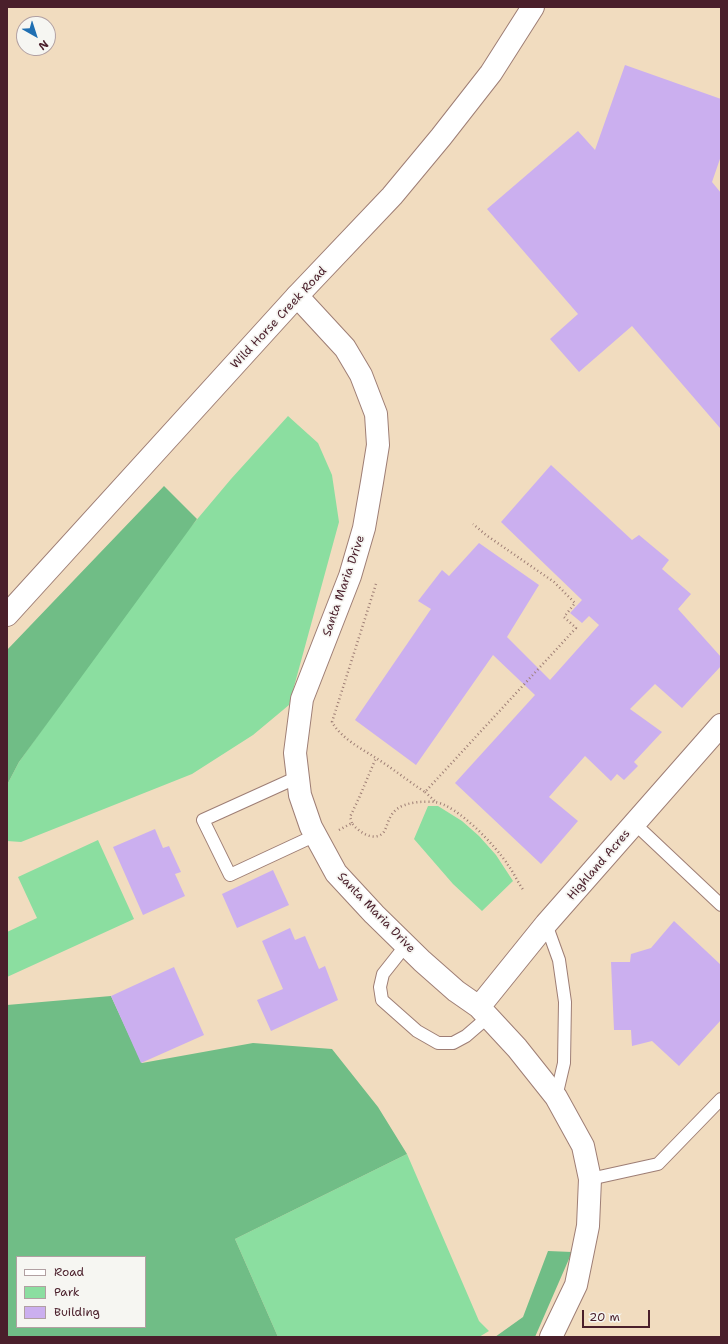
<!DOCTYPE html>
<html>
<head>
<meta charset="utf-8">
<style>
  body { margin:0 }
  #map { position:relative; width:728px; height:1344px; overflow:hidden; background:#f1dcbf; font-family:"Shantell Sans",sans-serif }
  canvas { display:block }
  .frame { position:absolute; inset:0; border:8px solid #4a1f2b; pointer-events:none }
  .legend { position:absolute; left:16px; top:1256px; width:130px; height:72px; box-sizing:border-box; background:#f6f6f2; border:1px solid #b1a0a2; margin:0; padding:5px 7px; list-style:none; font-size:12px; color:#4a1f2b }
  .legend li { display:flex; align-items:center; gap:8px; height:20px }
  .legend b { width:20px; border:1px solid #b1a0a2 }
  .north { position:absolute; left:16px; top:16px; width:40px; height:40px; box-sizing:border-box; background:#f6f6f2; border:1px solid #b1a0a2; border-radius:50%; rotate:141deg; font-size:11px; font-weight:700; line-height:16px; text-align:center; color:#4a1f2b }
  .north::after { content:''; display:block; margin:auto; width:14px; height:18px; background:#1f6fb2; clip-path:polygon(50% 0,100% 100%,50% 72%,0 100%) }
  .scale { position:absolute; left:582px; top:1310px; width:68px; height:18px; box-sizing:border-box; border:2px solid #4a1f2b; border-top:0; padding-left:5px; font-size:12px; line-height:14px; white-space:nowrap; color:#4a1f2b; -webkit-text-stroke:3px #f6f6f2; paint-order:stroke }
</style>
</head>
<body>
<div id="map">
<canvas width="728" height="1344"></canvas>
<div class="frame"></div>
<ul class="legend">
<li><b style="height:5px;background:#fff"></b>Road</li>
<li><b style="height:11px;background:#8bdea0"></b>Park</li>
<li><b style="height:11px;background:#cbafef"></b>Building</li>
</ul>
<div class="north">N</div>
<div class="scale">20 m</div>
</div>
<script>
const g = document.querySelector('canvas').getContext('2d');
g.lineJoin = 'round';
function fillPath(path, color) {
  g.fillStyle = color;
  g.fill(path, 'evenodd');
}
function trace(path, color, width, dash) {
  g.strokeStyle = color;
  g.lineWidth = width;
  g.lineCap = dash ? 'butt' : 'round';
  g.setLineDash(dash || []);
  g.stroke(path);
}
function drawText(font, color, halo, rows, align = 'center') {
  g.font = font + ' "Shantell Sans",sans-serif';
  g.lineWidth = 3.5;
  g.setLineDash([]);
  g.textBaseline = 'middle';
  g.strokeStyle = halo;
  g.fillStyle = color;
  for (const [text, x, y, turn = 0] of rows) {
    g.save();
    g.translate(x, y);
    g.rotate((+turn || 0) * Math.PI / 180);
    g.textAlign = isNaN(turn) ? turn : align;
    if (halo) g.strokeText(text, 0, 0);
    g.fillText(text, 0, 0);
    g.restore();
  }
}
fillPath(new Path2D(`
  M288 416 318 443 332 475 339 522 289 705 253 735 192 774 21 842 7 841V785L19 762 162 561 231 479Z
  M428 806H438L462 821 479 836 496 855 513 881 482 911 453 884 414 839Z
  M98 840 134 919 7 977V932L37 918 18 877Z
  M407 1154 479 1321 489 1331 479 1337H278L235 1239Z`), '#8bdea0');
fillPath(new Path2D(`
  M164 486 197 519 19 762 7 785V650Z
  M111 996 142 1063 253 1043 332 1049 378 1107 407 1154 235 1239 278 1337H7V1005ZM17 1257H145V1327H17Z
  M548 1251 572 1252 535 1337H495L523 1317Z`), '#70bd86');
fillPath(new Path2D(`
  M625 65 721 99V156L712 182 721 193 720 428 632 326 579 372 550 339 578 314 487 209 578 131 595 150Z
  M551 465 632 540 639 535 669 560 662 569 691 594 678 609 721 657V666L682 708 655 684 630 709 662 732 634 762 638 766 624 780 617 774 611 781 585 756 549 797 578 821 541 864 455 783 535 695 493 655 416 765 355 720 431 609 418 601 442 570 449 576 479 543 539 585 507 637 550 680 599 625 589 616 582 623 570 613 582 600 501 522Z
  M155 829 163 848 169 846 181 872 175 874 185 896 143 915 113 847Z
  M273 870 289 905 237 928 222 894Z
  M674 921 721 965V1020L679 1066 652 1041 632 1046 631 1030H614L611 962H630L631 954 651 948Z
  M290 928 295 940 305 936 319 969 325 966 338 1000 271 1031 257 1000 283 989 262 941Z
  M174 967 204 1035 141 1063 111 996Z`), '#cbafef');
const lane = new Path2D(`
  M298 777 203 820 230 875 316 835
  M635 824 721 905
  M546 924 559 960 565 1002 564 1063 556 1097
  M406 945 383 974 380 987 382 1000 417 1031 438 1043H453L466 1036 488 1017
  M590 1179 658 1164 721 1099`);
const street = new Path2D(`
  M297 296 345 348 361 375 376 414 378 445 372 482 364 528 350 576 302 699 295 753 300 795 311 827 336 873 374 914 422 961 456 991 479 1007 517 1048 556 1097 583 1146 590 1179 588 1226 576 1285 551 1337
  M479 1007 546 924 721 725`);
const secondary = new Path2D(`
  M7 615 297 296 392 196 441 137 491 73 533 7`);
trace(lane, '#9e7e75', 14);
trace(street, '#9e7e75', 24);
trace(secondary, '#9e7e75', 24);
trace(new Path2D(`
  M376 584 332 722C341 738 360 748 376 758 392 768 408 781 425 792L576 628 564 617 575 603 554 582 486 535 473 524
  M425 792 436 802
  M352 823 350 817 359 798 376 758
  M339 830 352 823C358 832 374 842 383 833 388 827 387 817 397 809 406 802 424 801 435 802 457 805 496 846 508 865 514 873 518 883 524 891`), '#9e7e75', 2.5, [1, 3]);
trace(lane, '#fff', 12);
trace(street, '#fff', 22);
trace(secondary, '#fff', 22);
drawText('12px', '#4a1f2b', '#f6f6f2', [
  ["Wild Horse Creek Road",279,318,-47],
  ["Santa Maria Drive",344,586,-71],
  ["Highland Acres",599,865,-49],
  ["Santa Maria Drive",376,913,46]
]);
</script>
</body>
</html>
